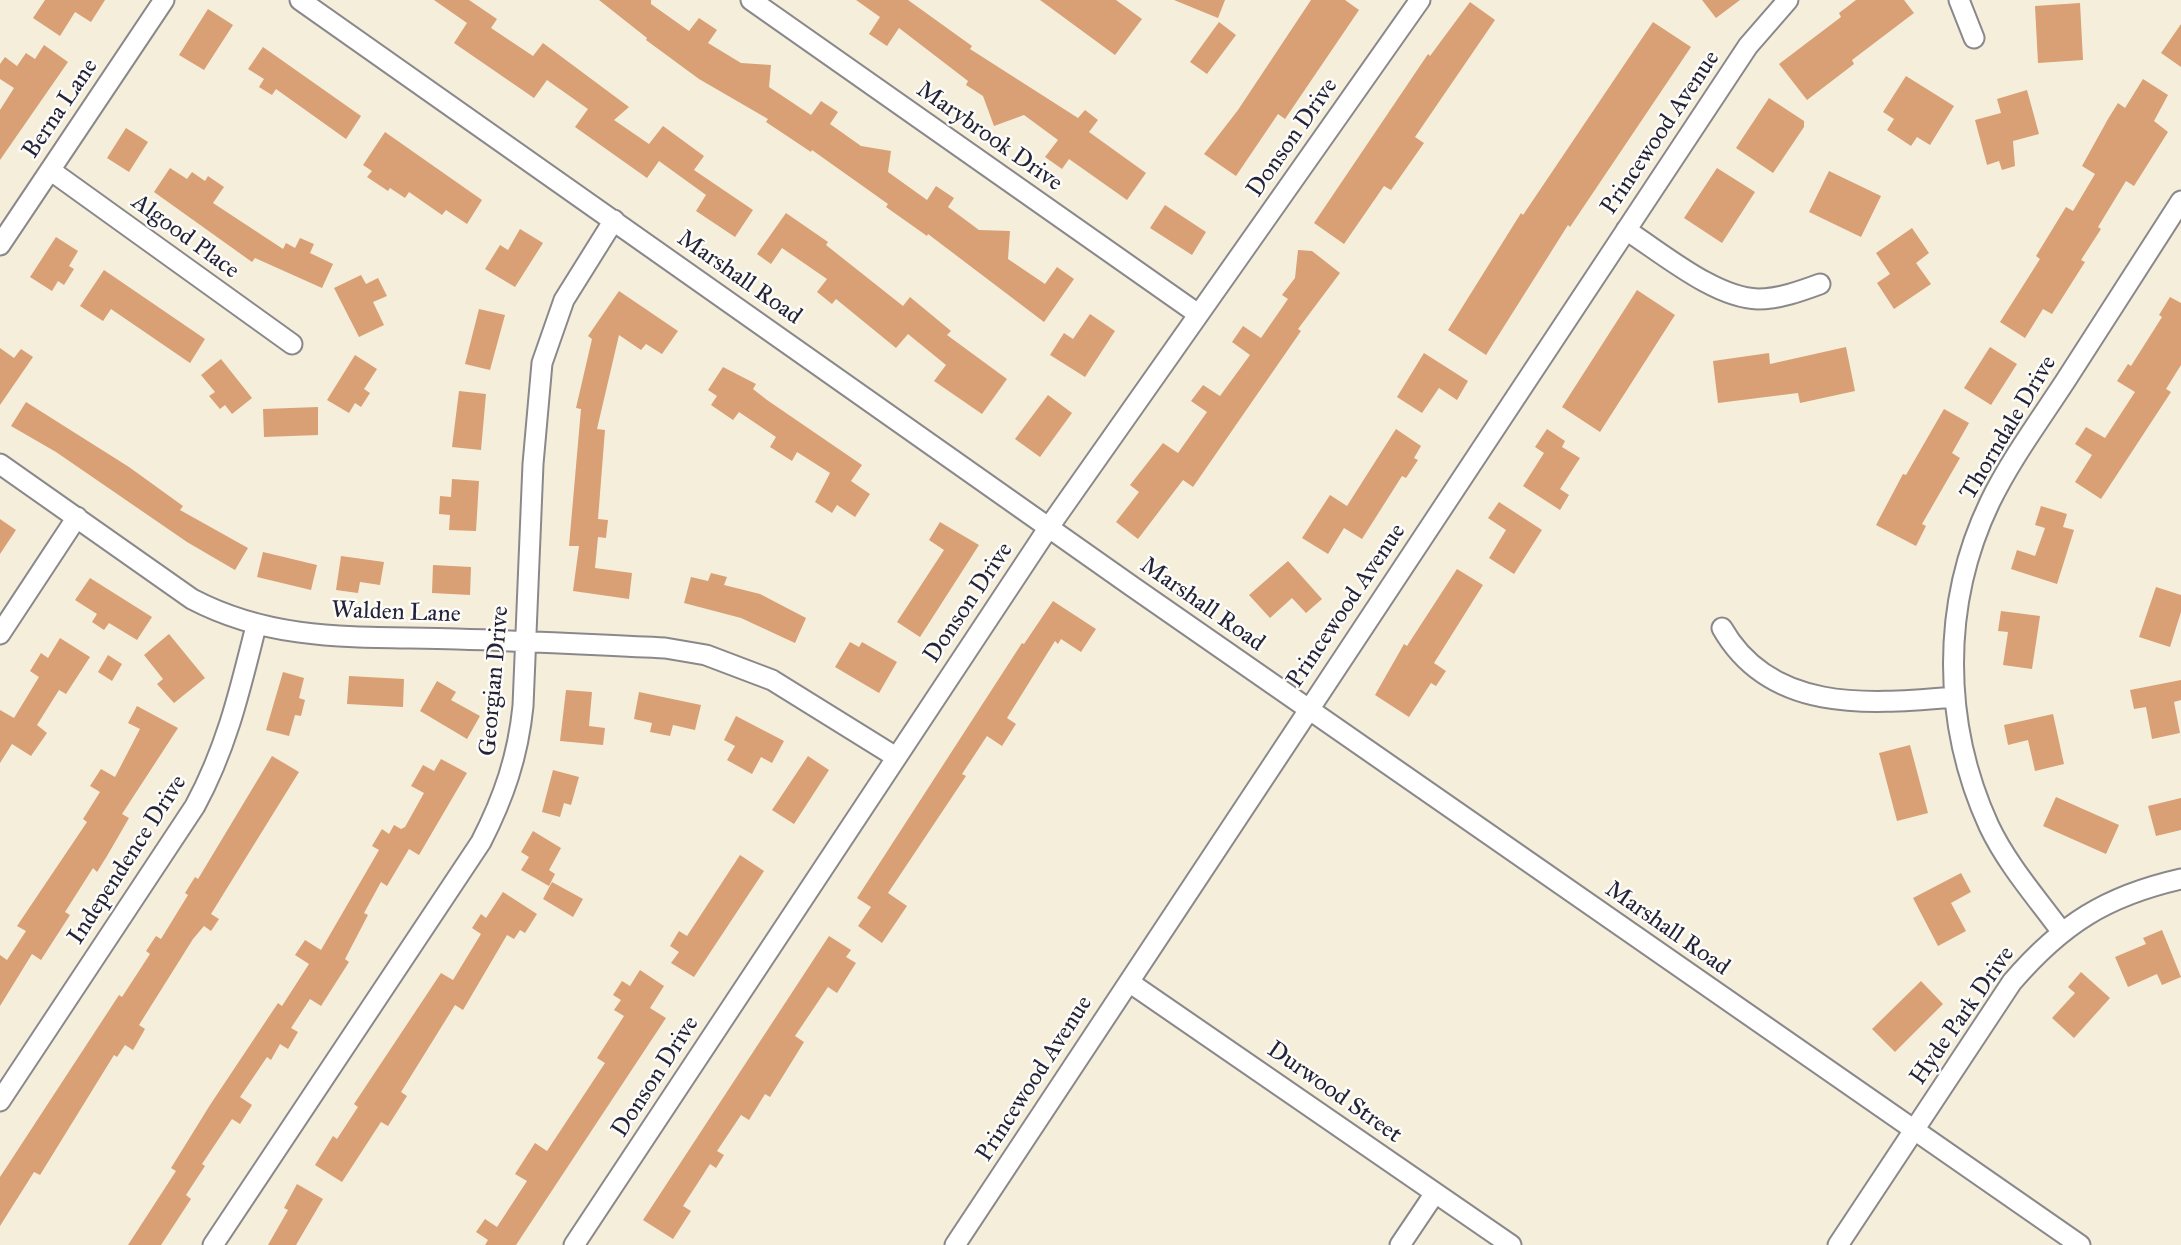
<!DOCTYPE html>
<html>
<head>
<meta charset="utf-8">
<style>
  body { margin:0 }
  canvas { display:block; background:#f4eedb }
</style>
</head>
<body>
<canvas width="2181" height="1245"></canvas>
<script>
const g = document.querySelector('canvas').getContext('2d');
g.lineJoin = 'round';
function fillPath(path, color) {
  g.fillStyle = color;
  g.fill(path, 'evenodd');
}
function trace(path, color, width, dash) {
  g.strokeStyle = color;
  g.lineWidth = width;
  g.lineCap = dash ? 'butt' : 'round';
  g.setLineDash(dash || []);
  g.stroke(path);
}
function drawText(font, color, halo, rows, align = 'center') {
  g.font = font + ' "IM FELL Great Primer",serif';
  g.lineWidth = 5;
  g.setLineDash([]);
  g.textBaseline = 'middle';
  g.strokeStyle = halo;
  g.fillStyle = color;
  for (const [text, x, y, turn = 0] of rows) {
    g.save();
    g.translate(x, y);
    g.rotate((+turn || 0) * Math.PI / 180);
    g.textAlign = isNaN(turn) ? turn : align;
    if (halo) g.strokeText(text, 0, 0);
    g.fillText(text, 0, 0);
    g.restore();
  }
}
fillPath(new Path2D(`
  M45 0H105L91 22 75 12 60 36 33 18Z
  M434 0H469L497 19 491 28 533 56 543 43 629 107 614 120 649 144 663 126 704 156 694 170 753 210 735 237 696 211 706 195 659 161 647 178 575 127 588 109 547 80 534 98 454 43 467 23Z
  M599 0H651V4L689 31 699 18 717 30 708 43 741 63 771 65 769 87 811 115 821 101 838 112 830 124 861 146 891 151 888 172 927 200 936 186 954 198 948 207 979 230 1010 231 1008 259 1045 284 1057 267 1074 279 1044 322 928 234 927 236 886 207 888 204 812 150 811 152 766 122 768 119 699 79 646 40 647 38Z
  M856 0H908L972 46 970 49 1078 118 1085 110 1098 120 1089 132 1146 173 1127 200 1069 159 1062 169 1045 157 1058 140 1024 115 994 126 983 96 966 85 968 81 899 28 887 46 869 34 880 17Z
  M1040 0H1116L1142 19 1115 55Z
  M1174 0H1225L1218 18Z
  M1311 0H1345L1359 10 1285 119 1278 114 1236 176 1204 154 1238 110Z
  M1702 0H1740L1716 18Z
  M1856 0H1904L1914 13 1852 60 1854 64 1807 100 1779 64 1841 17 1839 13Z
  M1470 2 1495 20 1415 137 1424 143 1391 190 1384 186 1344 244 1314 223 1428 54 1430 56Z
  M2080 3 2083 60 2038 63 2035 6Z
  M208 9 233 25 204 70 179 55Z
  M1219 22 1236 35 1207 74 1190 62Z
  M1653 22 1691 47 1570 227 1568 225 1486 355 1448 330 1521 213 1523 215Z
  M2181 24V67L2161 53Z
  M44 45 68 62 0 160V110L14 88 0 79V64L5 57 17 66 26 53 35 59Z
  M263 47 361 116 346 139 276 89 272 95 259 87 264 79 248 69Z
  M1906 76 1954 106 1930 145 1917 137 1911 146 1887 130 1894 119 1883 112Z
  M2143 79 2168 95 2154 121 2168 132 2134 186 2126 181 2098 227 2101 229 2081 260 2085 262 2052 314 2043 309 2025 338 2000 322 2040 259 2036 256 2066 207 2073 211 2095 174 2082 166 2108 119 2118 103 2125 108Z
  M2027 90 2039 134 2013 141 2015 166 2002 170 1999 161 1987 165 1975 120 2001 113 1997 99Z
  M1769 98 1804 121V127L1773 173 1736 148Z
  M126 128 148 142 129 172 107 158Z
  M385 132 482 200 467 224 446 210 442 215 409 192 405 198 390 188 388 191 367 177 372 171 363 165Z
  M170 168 187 179 192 172 205 181 208 176 224 187 213 203 283 249 286 243 295 248 300 238 314 244 310 253 333 264 322 288 255 258 252 262 154 192Z
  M1717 168 1755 192 1722 243 1684 218Z
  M1829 171 1881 196 1861 237 1809 212Z
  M1165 205 1206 232 1192 255 1150 228Z
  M786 213 828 242 826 245 903 306 910 297 951 331 947 335 1007 379 982 414 934 381 946 365 908 334 896 348 836 299 832 304 817 292 827 279 782 248 771 264 757 254Z
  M1912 228 1929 253 1916 263 1931 284 1894 309 1877 283 1890 274 1876 253Z
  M520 229 543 243 515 287 485 269 500 245 508 250Z
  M56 237 78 251 69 266 74 269 64 285 58 281 52 291 30 277Z
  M1298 250 1312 251 1340 273 1298 329 1301 331 1193 487 1183 480 1138 539 1116 522 1139 492 1130 485 1163 443 1178 453 1207 412 1191 401 1203 385 1220 396 1250 355 1232 342 1243 326 1261 338 1288 299 1282 295 1295 278Z
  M104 270 205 339 190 363 111 309 103 321 80 306Z
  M361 275 366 284 378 278 387 296 373 302 384 325 359 337 334 288Z
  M1637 290 1675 315 1600 432 1562 407Z
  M619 291 678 331 662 354 646 344 641 350 619 335 597 429 605 430 598 519 608 520 606 538 598 537 595 568 632 573 629 599 573 591 579 546H569L581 409 576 408 592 339 588 336Z
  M2170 297 2181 303V365L2166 389 2171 392 2101 499 2075 482 2092 455 2075 444 2086 427 2105 438 2135 392 2117 381 2128 364 2131 366 2162 317 2159 315Z
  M479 309 505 315 490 370 465 364Z
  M1090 314 1115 331 1085 377 1050 355 1064 333 1073 339Z
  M1846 347 1855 391 1800 403 1798 393 1718 403 1713 361 1769 353 1770 364Z
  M1990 347 2017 364 1991 405 1964 388Z
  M0 348 14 358 21 349 33 357 0 405Z
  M1424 353 1468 381 1457 400 1439 388 1422 413 1397 397Z
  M355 355 377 369 364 389 370 393 361 407 355 403 349 413 327 400Z
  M221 359 252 398 232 414 225 405 220 409 209 396 215 392 201 375Z
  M723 367 756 384 753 389 767 400 862 465 851 481 870 494 855 517 837 505 832 513 815 502 830 473 797 452 792 461 770 447 776 437 739 412 733 420 711 405 717 396 708 390Z
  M459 391 486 394 481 450 452 447Z
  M1048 395 1072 413 1040 457 1015 439Z
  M26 402 129 467 183 506 180 510 248 548 235 570 187 542 56 452 11 426Z
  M318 407V435L264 437 263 409Z
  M1944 409 1969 423 1952 453 1960 458 1922 524 1926 526 1916 546 1876 525 1903 474 1906 475Z
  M1396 429 1421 446 1414 458 1418 460 1406 478 1402 476 1362 539 1344 528 1328 554 1302 538 1330 495 1347 506Z
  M1547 429 1565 441 1562 447 1580 458 1560 489 1569 495 1560 510 1523 486 1544 453 1535 447Z
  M452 479 479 481 476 531 449 530 450 515 439 514 440 496 451 497Z
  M1499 502 1542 530 1514 574 1489 558 1506 530 1488 518Z
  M2041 506 2067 514 2063 527 2074 530 2057 584 2011 569 2017 550 2035 556 2045 528 2035 525Z
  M0 519 16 530 0 554Z
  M940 522 979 545 920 637 897 622 944 550 929 540Z
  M263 552 317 565 311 590 257 577Z
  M341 556 384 562 380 585 360 582 358 593 336 590Z
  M1288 561 1322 599 1306 613 1292 598 1270 618 1249 595Z
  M433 565 471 567 470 595 432 593Z
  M1457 569 1483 585 1434 663 1446 671 1436 686 1431 683 1409 717 1375 695 1404 644 1407 646Z
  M711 573 727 577 724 585 760 594 806 618 795 643 741 618 684 603 691 577 708 581Z
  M90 578 152 617 137 640 109 623 104 630 92 622 97 614 75 600Z
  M2156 587 2181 595V612L2170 647 2139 637Z
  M1053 601 1096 629 1081 652 1061 639 1058 644 1055 641 1007 718 1016 724 1002 746 987 736 962 774 966 776 888 893 907 906 882 943 858 926 871 907 857 898 1022 643 1024 644Z
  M2001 611 2040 616 2032 669 2003 665 2008 632 1998 631Z
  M169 634 205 678 174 703 157 684 163 679 144 655Z
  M60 638 90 657 66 694 59 690 37 725 47 733 31 756 12 744 0 763V710L14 718 39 677 30 671 41 653 48 658Z
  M850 642 859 647 862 642 897 662 879 693 835 667Z
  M108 655 122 664 112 681 98 672Z
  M283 672 304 678 299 698 305 700 301 716 295 715 289 736 266 730Z
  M349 676 404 679 403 707 347 704Z
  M2181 680V700L2174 702 2180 733 2152 739 2146 707 2134 709 2130 690Z
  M437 681 456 692 451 700 480 716 467 739 420 711Z
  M566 690 592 692 589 726 605 728 603 745 560 741Z
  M639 692 701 705 695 730 673 725 670 736 650 732 652 723 634 719Z
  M137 706 178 728 122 814 129 818 107 856 97 872 93 868 65 912 70 915 41 960 32 954 0 1006V955L7 960 26 931 17 926 87 822 83 819 100 792 90 786 101 769 115 777 140 729 128 723Z
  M2053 714 2064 764 2035 771 2028 740 2008 745 2004 725Z
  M736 716 784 741 772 763 761 757 752 774 727 760 735 746 724 740Z
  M1910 745 1928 813 1897 821 1879 753Z
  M272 756 299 772 211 914 219 919 211 931 204 926 193 939 139 1025 145 1029 133 1050 125 1045 117 1057 114 1055 40 1175 34 1172 0 1226V1177L119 995 122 997 150 954 146 951 156 936 161 939 188 895 185 893 195 877 198 879Z
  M808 756 829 770 794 824 772 810Z
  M441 759 467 773 419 855 409 849 387 886 381 882 364 913 368 915 345 959 349 962 321 1006 310 999 291 1028 298 1032 288 1049 280 1044 271 1060 267 1057 240 1097 252 1105 240 1124 232 1119 202 1164 205 1166 186 1195 191 1199 161 1245H128L176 1171 171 1168 210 1105 278 1003 282 1006 309 964 295 955 305 940 321 950 379 850 372 846 382 829 389 834 394 825 401 829 405 827 424 793 411 786 423 765 434 771Z
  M553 770 579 777 571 805 564 803 560 817 542 812Z
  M2056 797 2119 825 2106 854 2043 826Z
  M2181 798V830L2156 836 2148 806Z
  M533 831 561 848 549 870 555 874 549 886 521 870 529 857 521 852Z
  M740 855 764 871 694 977 671 963 679 952 670 946 679 931 687 936Z
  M1961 873 1971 892 1951 903 1966 931 1938 946 1913 898Z
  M552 882 583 899 573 917 543 899Z
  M503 892 537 914 525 933 520 930 514 939 507 935 463 1010 455 1005 401 1092 407 1096 388 1126 381 1122 342 1182 315 1165 333 1136 337 1139 358 1107 354 1104 441 973 453 980 481 934 472 928 481 914 486 918Z
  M2162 930 2181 977 2162 985 2157 974 2128 987 2115 957 2146 944 2143 938Z
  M829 936 851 950 846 957 856 963 837 993 828 987 795 1036 804 1042 770 1097 765 1094 749 1120 741 1115 717 1151 724 1155 716 1168 710 1164 683 1206 691 1211 673 1239 643 1220Z
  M640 970 664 986 650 1008 666 1018 516 1245H485L488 1240 476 1232 485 1219 497 1227 527 1181 515 1174 535 1143 547 1151 605 1063 597 1058 624 1016 614 1010 621 1000 613 995 622 981 630 986Z
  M2081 972 2110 998 2074 1038 2052 1018 2075 993 2068 987Z
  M1921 981 1943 1004 1895 1052 1872 1029Z
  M297 1184 323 1199 296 1245H268L288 1210 284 1208Z`), '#d9a075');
const minor = new Path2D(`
  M300 0 1133 587 2080 1245
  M751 0 1198 314
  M1959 0 1974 38
  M50 170 292 344
  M1626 230C1662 253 1715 298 1758 299 1779 299 1801 291 1820 284
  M0 245 164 0
  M0 464 192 599C278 644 363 636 457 639 527 641 596 645 665 648L706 655 772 680 896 757
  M1722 628C1771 714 1870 704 1955 697
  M0 634 77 517
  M2061 931C2036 897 2007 864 1989 826 1942 723 1941 604 1990 502 2011 459 2040 420 2066 380 2104 320 2143 261 2181 201
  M1129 982 1511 1245
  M0 1101 195 806C227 747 240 690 256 626
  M213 1245 481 842C504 797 518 756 523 706L533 464 542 363 564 300 614 220
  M574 1245 1049 527 1420 0
  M955 1245 1748 46 1788 0
  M1400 1245 1435 1193
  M1838 1245 2012 982C2062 924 2106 896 2181 879`);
trace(minor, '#8b888b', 23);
trace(minor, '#fff', 19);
drawText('24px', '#22223b', '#fdfcf7', [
  ["Berna Lane",61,109,-56],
  ["Princewood Avenue",1661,133,-56],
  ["Marybrook Drive",989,137,35],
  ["Donson Drive",1293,138,-55],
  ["Algood Place",185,237,36],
  ["Marshall Road",739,278,35],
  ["Thorndale Drive",2009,428,-59],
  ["Donson Drive",969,603,-56],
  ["Marshall Road",1202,605,35],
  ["Princewood Avenue",1347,606,-56],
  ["Walden Lane",396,613,2],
  ["Georgian Drive",495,681,-85],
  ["Independence Drive",128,860,-57],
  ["Marshall Road",1667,929,35],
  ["Hyde Park Drive",1963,1016,-55],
  ["Donson Drive",656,1077,-57],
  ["Princewood Avenue",1035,1079,-57],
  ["Durwood Street",1334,1093,35]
]);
</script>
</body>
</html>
